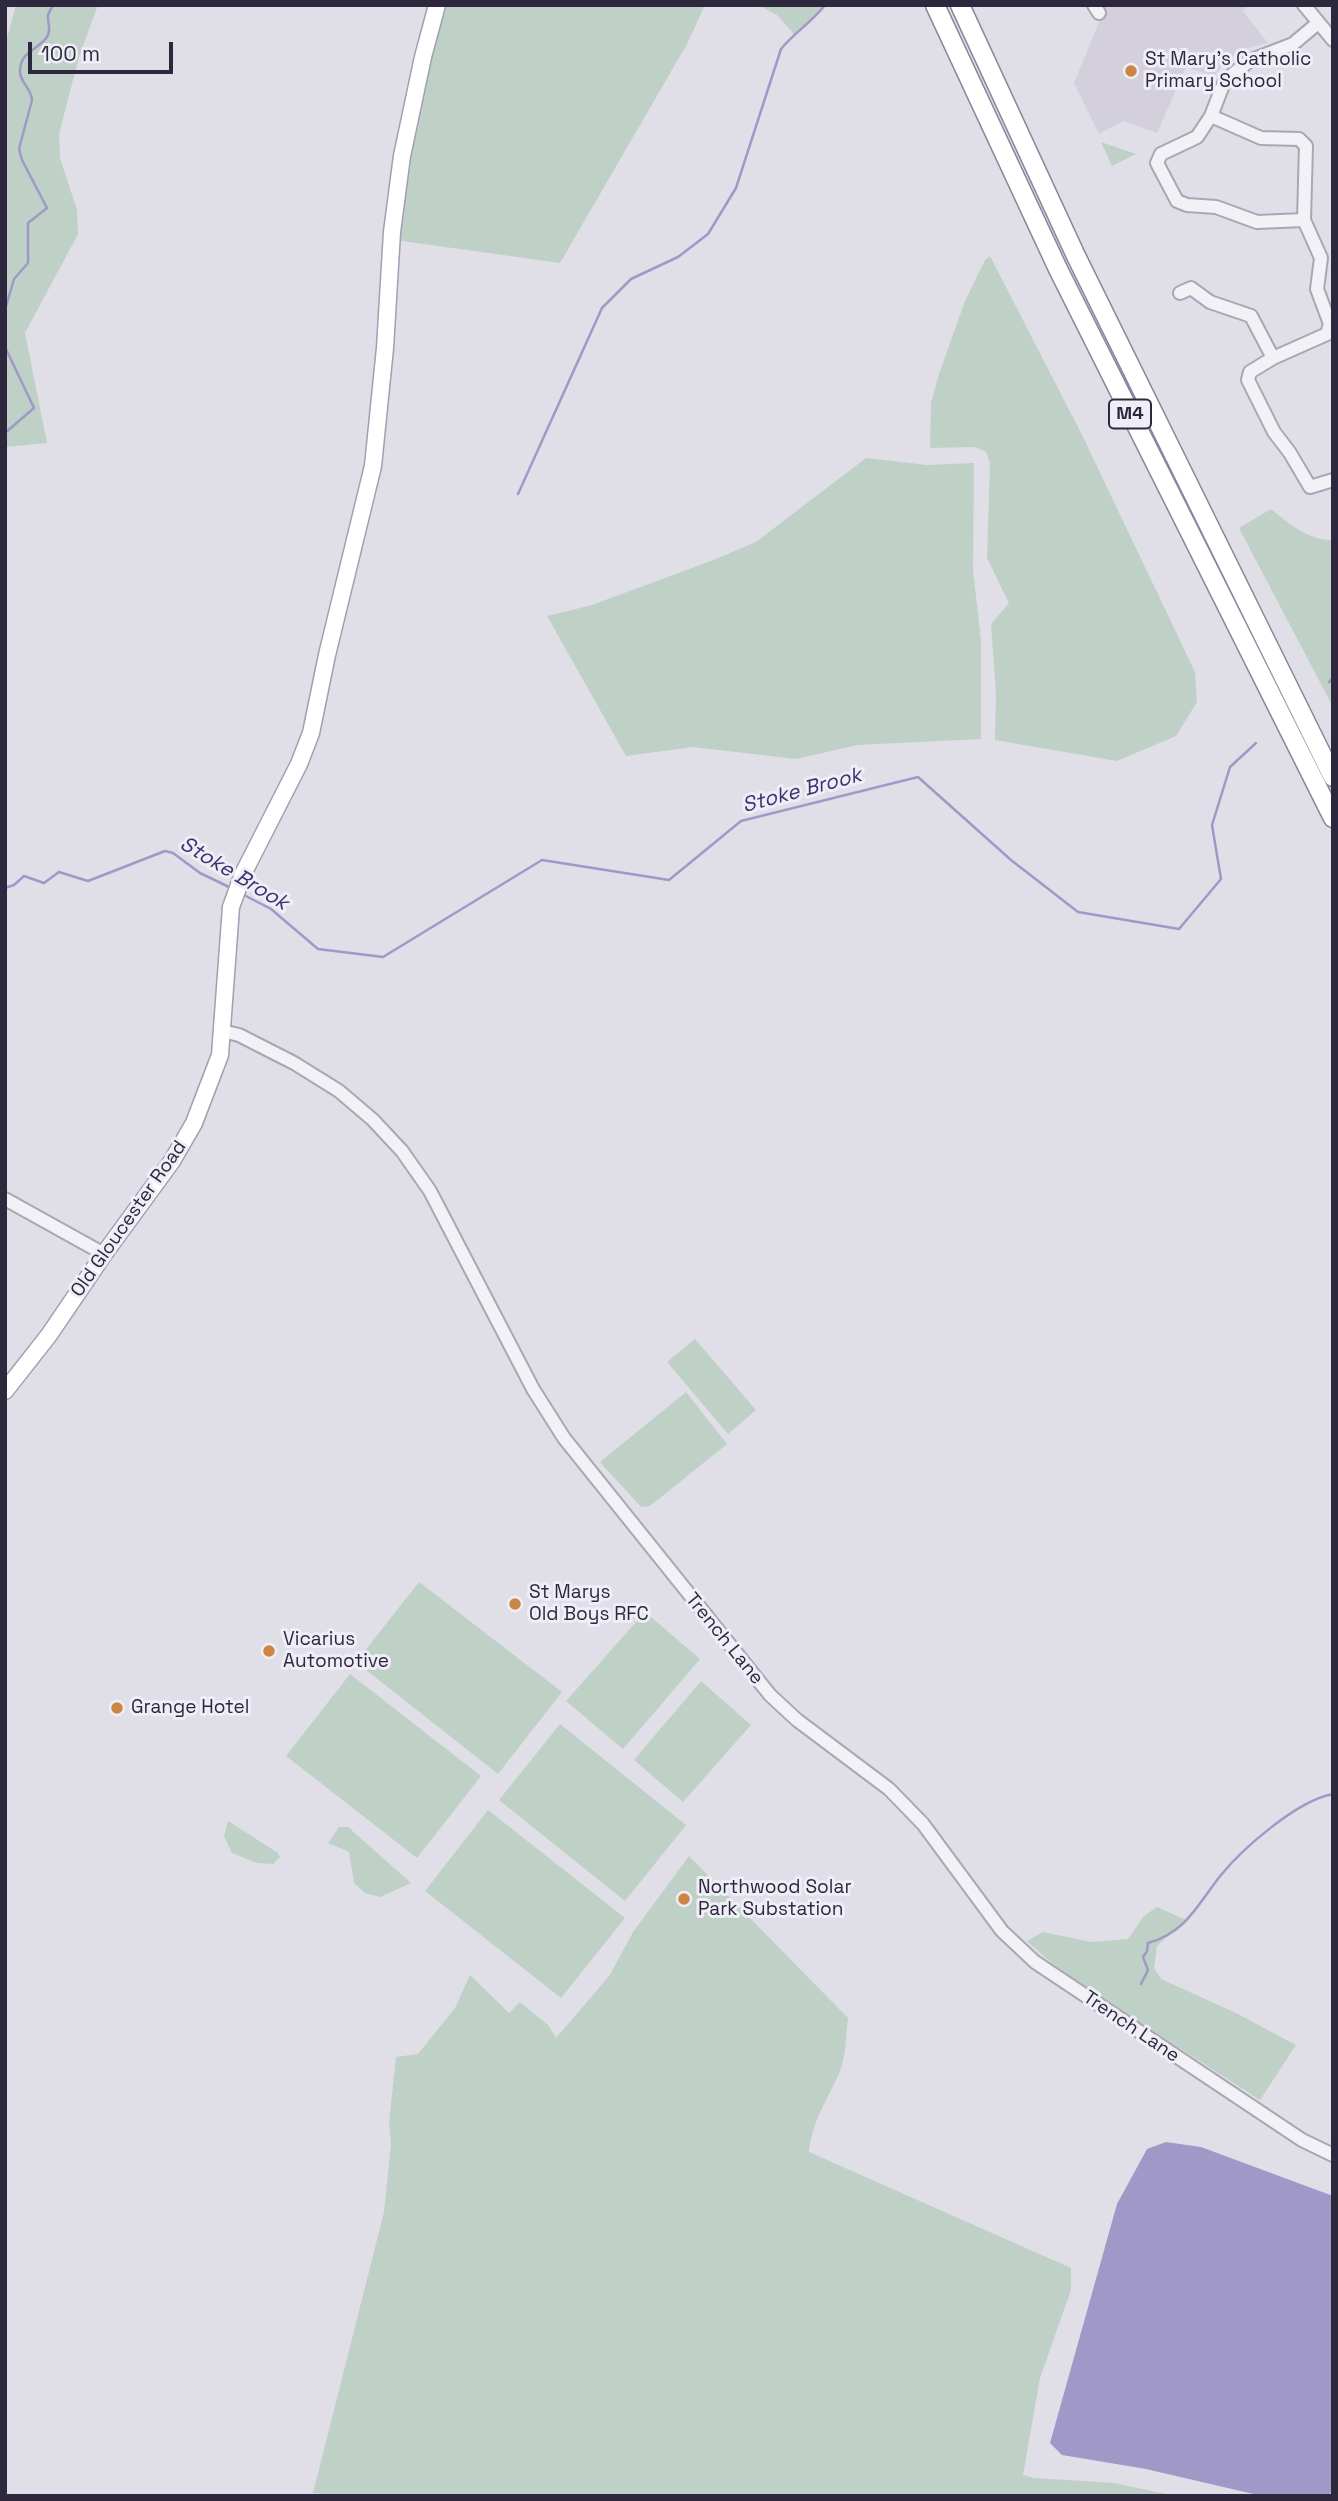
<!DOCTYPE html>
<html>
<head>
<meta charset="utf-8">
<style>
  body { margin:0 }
  #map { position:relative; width:1338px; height:2501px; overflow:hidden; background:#e0dee7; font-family:"Space Grotesk",sans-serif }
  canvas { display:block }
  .frame { position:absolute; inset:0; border:7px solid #2d283e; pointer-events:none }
  .scale { position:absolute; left:28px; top:42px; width:145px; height:32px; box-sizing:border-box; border:4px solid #2d283e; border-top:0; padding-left:9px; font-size:21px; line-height:24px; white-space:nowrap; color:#2d283e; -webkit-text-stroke:5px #efedf5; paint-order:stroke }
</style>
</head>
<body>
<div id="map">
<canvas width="1338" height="2501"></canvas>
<div class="frame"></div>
<div class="scale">100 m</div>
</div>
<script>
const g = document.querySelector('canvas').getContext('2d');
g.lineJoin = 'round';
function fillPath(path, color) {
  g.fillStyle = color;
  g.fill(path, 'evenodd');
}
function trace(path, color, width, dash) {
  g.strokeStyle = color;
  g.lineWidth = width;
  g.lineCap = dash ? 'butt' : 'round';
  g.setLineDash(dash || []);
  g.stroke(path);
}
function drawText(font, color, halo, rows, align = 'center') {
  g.font = font + ' "Space Grotesk",sans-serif';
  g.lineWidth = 6;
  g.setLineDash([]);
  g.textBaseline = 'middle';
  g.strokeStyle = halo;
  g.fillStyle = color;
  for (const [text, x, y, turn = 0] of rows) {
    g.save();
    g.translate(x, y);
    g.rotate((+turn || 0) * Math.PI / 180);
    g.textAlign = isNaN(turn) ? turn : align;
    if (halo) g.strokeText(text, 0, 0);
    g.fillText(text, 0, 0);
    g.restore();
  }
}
fillPath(new Path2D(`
  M1106 5H1248L1243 11 1268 43 1247 48 1228 59 1214 76 1186 67 1157 133 1123 121 1099 134 1074 83Z`), '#d3d0dc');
fillPath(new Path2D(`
  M16 5H98L79 57 59 134 60 158 77 210 78 234 25 333 47 443 5 447V45Z
  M437 5H705L687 44 560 263 395 240Z
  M758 5H825L815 18 794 34 777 15Z
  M1101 142 1136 154 1112 166Z
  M990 256 1083 437 1195 672 1197 702 1176 736 1117 761 995 740 996 694 991 624 1009 603 987 558 990 463 986 452 976 447 930 448 931 403 939 374 965 301 985 260Z
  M866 458 927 465 974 463 973 570 981 641V739L858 745 796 759 693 747 626 756 547 616 592 605 716 559 756 542Z
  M1271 509C1288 523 1309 541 1333 540V707L1239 528Z
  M695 1339 756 1410 728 1434 667 1362Z
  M686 1392 727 1444 650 1506 641 1507 600 1462Z
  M419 1582 562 1692 498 1774 356 1662Z
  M645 1612 700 1659 623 1749 566 1701Z
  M350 1674 481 1776 417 1858 286 1756Z
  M701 1681 751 1725 683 1802 634 1760Z
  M560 1724 686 1825 625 1901 499 1800Z
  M488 1810 625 1918 561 1998 425 1891Z
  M228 1821 278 1853 280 1857 273 1864 257 1863 232 1853 224 1836Z
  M339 1827H348L411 1883 380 1897 365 1893 354 1883 349 1852 328 1843Z
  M689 1856 848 2018C846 2035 846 2054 840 2071 828 2100 812 2120 809 2152L1071 2268V2290L1040 2378 1023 2475 1034 2478 1114 2483 1176 2496H338L313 2493 384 2212 391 2144 389 2123 396 2057 418 2054 455 2008 470 1975 509 2013 520 2002 549 2026 556 2038 610 1975 633 1932Z
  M1157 1907 1186 1920 1157 1946 1154 1968 1161 1979 1236 2013 1296 2045 1260 2100 1091 1991 1048 1960 1027 1941 1043 1932 1091 1942 1128 1939 1144 1916Z`), '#bfd1c6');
fillPath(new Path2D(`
  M1166 2142 1201 2147 1333 2196V2490L1328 2496H1262L1146 2469 1062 2455 1050 2443 1117 2204 1147 2149Z`), '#a099c7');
trace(new Path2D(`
  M5 310 14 279 28 263V223L47 208 22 160 19 149 32 100C32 89 19 82 20 70 21 51 38 50 47 37 52 29 47 24 48 15 49 12 51 9 53 5
  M5 347 34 408 5 433
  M518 494 602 308 631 279 678 257 708 234 736 188 781 49C794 33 812 22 825 5
  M1329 682 1333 678
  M5 888 14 885 24 876 44 883 59 872 88 881 165 851 173 853 200 873 231 888
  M244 895 271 909 318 949 383 957 542 860 669 880 741 821 918 777 1011 860 1078 912 1179 929 1221 879 1212 825 1230 767 1256 743
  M1141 1984 1148 1970 1143 1957 1147 1951 1148 1943C1187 1932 1197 1905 1221 1875 1243 1848 1298 1800 1333 1794`), '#a099c7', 2.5);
const minor = new Path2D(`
  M1094 5 1099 13
  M1304 5 1333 40
  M1211 116 1261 138 1299 139 1306 146 1304 220 1321 258 1317 289 1330 324 1327 334 1273 358 1250 372 1248 380 1274 432 1290 453 1310 487 1333 480
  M1304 220 1257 222 1216 207 1187 205 1177 201 1157 163 1161 154 1197 137 1211 116 1223 85 1232 75 1249 61 1293 44 1318 23
  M1180 293 1191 288 1210 302 1251 316 1273 358
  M222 1031 239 1035 294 1063 339 1091 373 1120 402 1151 430 1191 533 1389 564 1438 770 1695 797 1720 889 1789 923 1824 1002 1931 1035 1962 1302 2140 1333 2155
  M5 1199 104 1254`);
const major = new Path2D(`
  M5 1391 49 1335 104 1254 172 1161 194 1123 220 1055 231 907 243 874 299 764 311 733 327 655 373 466 385 348 392 232 402 156 423 57 437 5`);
const highway = new Path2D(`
  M935 5 1058 269 1333 818
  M960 5 1076 256 1333 777`);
trace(minor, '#aaa7b4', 16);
trace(major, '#a29eb3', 19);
trace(highway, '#8b869e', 21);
trace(minor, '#f2f1f6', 12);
trace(major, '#fff', 16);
trace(highway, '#fff', 18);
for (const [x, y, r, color] of [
  [1131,71,7,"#cb8544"],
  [515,1604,7,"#cb8544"],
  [269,1651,7,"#cb8544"],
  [117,1708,7,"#cb8544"],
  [684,1899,7,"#cb8544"]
]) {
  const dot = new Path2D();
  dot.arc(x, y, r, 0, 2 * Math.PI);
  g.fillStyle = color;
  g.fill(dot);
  trace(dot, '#efedf5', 2.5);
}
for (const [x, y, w] of [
  [1130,414,42]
]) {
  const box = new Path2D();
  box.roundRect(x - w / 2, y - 14.5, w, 29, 5);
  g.fillStyle = '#efedf5';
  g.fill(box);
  trace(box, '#2d283e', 2);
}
drawText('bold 18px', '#2d283e', null, [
  ["M4",1130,414]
]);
drawText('19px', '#2d283e', '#efedf5', [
  ["St Mary's Catholic",1145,60],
  ["Primary School",1145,82],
  ["St Marys",529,1593],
  ["Old Boys RFC",529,1615],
  ["Vicarius",283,1640],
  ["Automotive",283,1662],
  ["Grange Hotel",131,1708],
  ["Northwood Solar",698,1888],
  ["Park Substation",698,1910]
], 'left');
drawText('19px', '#2d283e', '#efedf5', [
  ["Old Gloucester Road",129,1219,-55],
  ["Trench Lane",724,1639,51],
  ["Trench Lane",1131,2027,34]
]);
drawText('italic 21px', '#3e3271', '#efedf5', [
  ["Stoke Brook",802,791,-15],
  ["Stoke Brook",234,874,31]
]);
</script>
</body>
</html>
